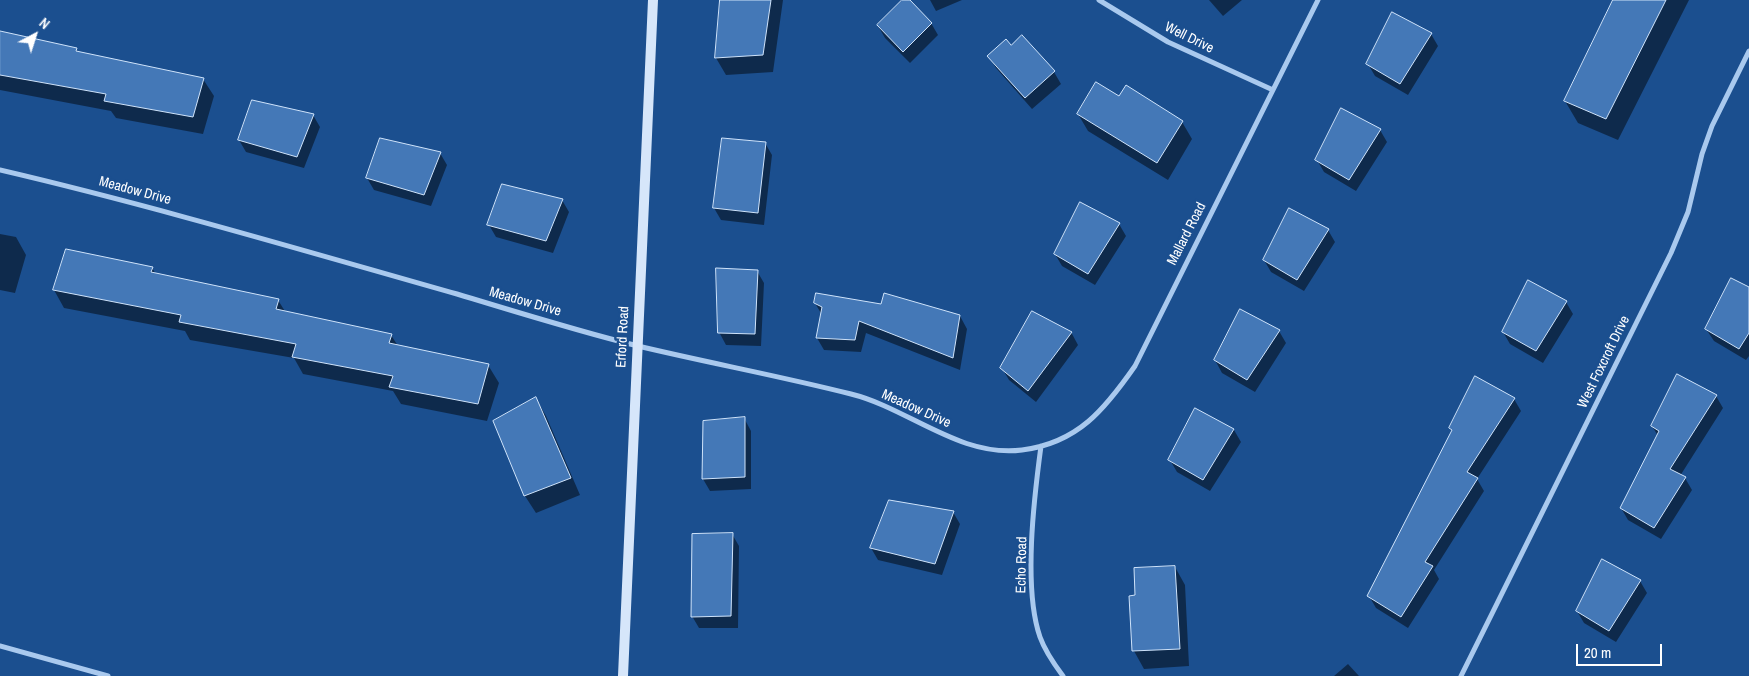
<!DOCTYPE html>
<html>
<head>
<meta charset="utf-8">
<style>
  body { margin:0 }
  #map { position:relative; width:1749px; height:676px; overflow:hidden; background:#1b4f8f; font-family:"Archivo Narrow",sans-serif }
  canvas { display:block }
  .north { position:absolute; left:10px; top:10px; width:50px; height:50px; -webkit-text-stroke:4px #1b4f8f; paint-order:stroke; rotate:40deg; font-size:14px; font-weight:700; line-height:20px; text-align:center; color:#fff }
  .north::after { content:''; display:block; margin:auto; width:18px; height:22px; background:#fff; clip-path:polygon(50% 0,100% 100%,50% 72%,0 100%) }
  .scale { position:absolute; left:1576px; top:644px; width:86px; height:22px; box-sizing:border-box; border:2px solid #fff; border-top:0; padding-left:6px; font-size:15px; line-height:18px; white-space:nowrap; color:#fff; -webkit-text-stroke:4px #1b4f8f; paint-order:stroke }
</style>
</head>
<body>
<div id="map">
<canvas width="1749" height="676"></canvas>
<div class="north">N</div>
<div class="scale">20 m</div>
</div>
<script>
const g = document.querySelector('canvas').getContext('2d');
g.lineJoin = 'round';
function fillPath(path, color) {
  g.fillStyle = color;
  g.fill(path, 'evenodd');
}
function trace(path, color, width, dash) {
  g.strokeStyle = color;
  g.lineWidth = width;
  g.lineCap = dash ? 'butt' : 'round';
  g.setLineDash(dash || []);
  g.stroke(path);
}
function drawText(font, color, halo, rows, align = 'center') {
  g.font = font + ' "Archivo Narrow",sans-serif';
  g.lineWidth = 5;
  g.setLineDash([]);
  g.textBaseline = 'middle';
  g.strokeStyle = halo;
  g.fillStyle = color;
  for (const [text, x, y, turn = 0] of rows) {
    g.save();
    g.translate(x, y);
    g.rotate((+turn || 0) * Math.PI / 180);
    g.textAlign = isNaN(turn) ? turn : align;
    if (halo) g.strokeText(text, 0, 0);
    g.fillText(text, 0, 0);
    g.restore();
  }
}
fillPath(new Path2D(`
  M721 0H783L773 72 726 75 716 58Z
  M904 0H909L931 23 938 35 910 63 885 38 878 26Z
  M930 0H962L936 11Z
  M1209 0H1242L1223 16Z
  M1615 0H1689L1618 140 1578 123 1565 101Z
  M0 33 76 49 79 53 203 79 214 96 203 134 116 118 111 111 0 90Z
  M1431 34 1438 46 1408 95 1375 76 1368 64Z
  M1011 47 1054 72 1061 84 1032 109 996 68 989 56Z
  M1120 98 1182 122 1192 139 1168 180 1088 131 1078 114Z
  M313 115 320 127 304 168 246 152 239 140Z
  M1380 130 1387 142 1356 191 1324 172 1317 160Z
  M765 143 772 155 764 225 721 220 714 208Z
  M440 153 447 165 431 206 374 190 367 178Z
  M562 200 569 212 553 253 496 237 489 225Z
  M1119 224 1126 236 1095 285 1062 266 1055 254Z
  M1328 230 1335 242 1304 291 1271 272 1264 260Z
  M0 234 16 237 26 255 15 293 0 290Z
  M67 251 152 268 156 274 278 300 286 313 391 335 398 346 488 365 499 383 487 421 401 404 393 391 303 374 294 358 190 340 185 331 64 308 54 290Z
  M757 271 764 283 761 346 726 345 719 332Z
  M1749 288V356L1746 360 1714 341 1706 329Z
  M1566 302 1573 314 1543 363 1510 344 1503 332Z
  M815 303 960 316 967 329 960 370 866 333 861 352 824 350 817 338 822 315Z
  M1279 331 1286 343 1255 392 1222 373 1215 360Z
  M1071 332 1078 345 1036 402 1009 380 1002 368Z
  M1716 396 1723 408 1680 476 1685 478 1692 490 1661 539 1628 520 1621 508 1658 436 1652 426Z
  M536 399 546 416 580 495 536 513 525 496 494 421Z
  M1514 399 1521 411 1477 479 1484 491 1434 570 1439 579 1408 628 1376 608 1369 596 1452 432 1450 428Z
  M1195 410 1234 430 1241 442 1210 491 1177 472 1170 460Z
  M744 418 751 431V489L710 491 703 479Z
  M953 512 960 524 942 575 878 560 871 548Z
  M732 534 739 546 738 628H699L692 616Z
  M1175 567 1185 585 1189 666 1144 669 1134 651 1131 597 1137 596Z
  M1640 581 1647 593 1616 642 1584 623 1577 611Z
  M1348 664 1359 676H1334Z`), '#0007');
const building = new Path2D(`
  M720 0H771L763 55 715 58Z
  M902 0H910L932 23 903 52 877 25Z
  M1613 0H1666L1606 119 1564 101Z
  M1392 12 1432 33 1400 84 1366 64Z
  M0 31 77 48 76 51 204 78 193 117 104 101 106 94 0 75Z
  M1022 35 1055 71 1025 98 987 56 1006 39 1011 45Z
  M1096 82 1119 96 1126 85 1183 121 1157 163 1077 114Z
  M252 100 314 114 297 157 238 140Z
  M1341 108 1381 129 1349 180 1315 160Z
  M380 138 441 152 424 195 366 178Z
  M722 138 766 142 758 213 713 208Z
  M502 184 563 199 546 241 487 225Z
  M1080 202 1120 223 1088 274 1054 254Z
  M1289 208 1329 229 1297 280 1263 260Z
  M66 249 153 267 151 272 279 299 276 309 392 334 389 343 489 364 478 404 389 387 393 376 292 357 296 344 179 322 181 315 53 290Z
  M716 268 758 270 755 334 718 333Z
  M1731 278 1749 287V333L1739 349 1705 329Z
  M1528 280 1567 301 1536 351 1502 332Z
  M816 293 881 304 884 293 960 315 953 358 859 321 855 340 816 338 822 307 814 303Z
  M1240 309 1280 330 1247 380 1214 360Z
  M1032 311 1072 332 1028 391 1000 368Z
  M1677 374 1717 395 1670 469 1686 477 1654 528 1620 508 1659 431 1651 426Z
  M1475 376 1515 398 1467 472 1478 478 1425 562 1433 566 1401 617 1367 596 1452 430 1449 428Z
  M536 397 571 478 524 496 493 421Z
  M1195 408 1234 429 1203 480 1168 460Z
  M745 417V477L702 479 703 421Z
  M889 500 954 511 935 564 870 548Z
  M733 533 731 616 691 617 692 534Z
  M1602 559 1641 580 1609 631 1576 611Z
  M1175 566 1180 649 1132 651 1129 596 1135 595 1134 568Z`);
fillPath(building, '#4478b7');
trace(building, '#cfe3fa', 1);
trace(new Path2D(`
  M1099 0 1168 42 1273 90
  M0 170C154 206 305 251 457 294 517 312 577 331 638 346 709 363 780 376 851 394 908 408 960 458 1022 450 1078 443 1105 409 1135 366L1318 0
  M1041 446C1034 498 1023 588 1040 637 1045 651 1054 664 1063 676
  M0 646 108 676
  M1461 676 1671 253 1688 212 1702 154 1712 126 1749 51`), '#a9c9ee', 5);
trace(new Path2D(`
  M623 676 653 0`), '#d6e6fa', 10);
drawText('14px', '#fff', '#1b4f8f', [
  ["Well Drive",1189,38,26],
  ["Meadow Drive",135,191,15],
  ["Mallard Road",1187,234,-63],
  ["Meadow Drive",525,302,16],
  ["Erford Road",623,337,-87],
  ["West Foxcroft Drive",1604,362,-64],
  ["Meadow Drive",916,409,24],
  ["Echo Road",1022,565,-89]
]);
</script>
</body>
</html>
